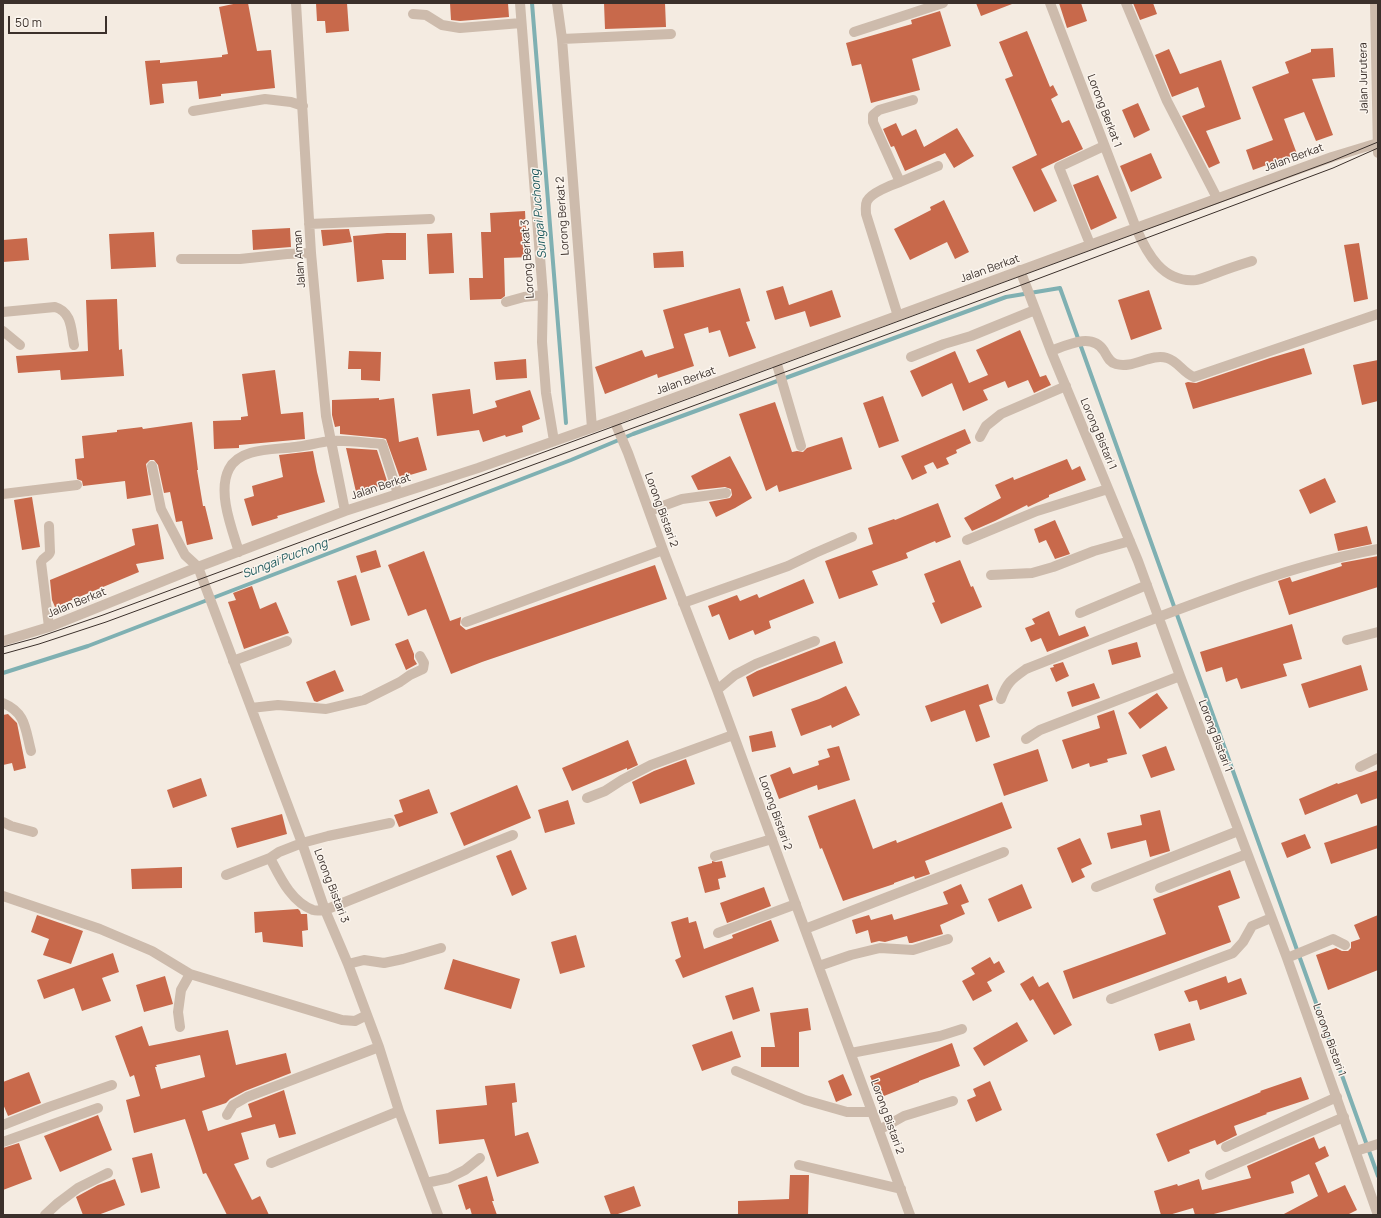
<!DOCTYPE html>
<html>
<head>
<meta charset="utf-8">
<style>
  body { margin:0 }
  #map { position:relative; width:1381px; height:1218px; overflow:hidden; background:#f4ebe1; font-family:Manrope,sans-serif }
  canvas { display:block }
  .frame { position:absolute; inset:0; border:4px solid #3b302b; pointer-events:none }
  .scale { position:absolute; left:8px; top:16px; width:99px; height:18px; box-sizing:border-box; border:2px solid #3b302b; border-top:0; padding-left:5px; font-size:12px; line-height:14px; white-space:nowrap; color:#3b302b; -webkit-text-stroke:3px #fbf5ee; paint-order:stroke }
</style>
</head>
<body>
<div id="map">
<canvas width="1381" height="1218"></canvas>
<div class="frame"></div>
<div class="scale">50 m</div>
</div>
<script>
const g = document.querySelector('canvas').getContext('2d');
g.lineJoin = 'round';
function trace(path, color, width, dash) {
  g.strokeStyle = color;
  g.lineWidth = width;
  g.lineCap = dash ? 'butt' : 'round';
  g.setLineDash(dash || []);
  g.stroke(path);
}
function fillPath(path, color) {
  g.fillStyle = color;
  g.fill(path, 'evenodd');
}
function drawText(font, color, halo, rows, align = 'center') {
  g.font = font + ' Manrope,sans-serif';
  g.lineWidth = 3;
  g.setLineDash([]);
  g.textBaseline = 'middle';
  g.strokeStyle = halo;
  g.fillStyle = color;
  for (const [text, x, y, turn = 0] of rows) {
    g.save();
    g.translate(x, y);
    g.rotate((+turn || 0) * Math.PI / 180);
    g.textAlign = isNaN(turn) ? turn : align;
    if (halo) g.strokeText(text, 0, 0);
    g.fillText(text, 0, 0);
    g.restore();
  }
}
trace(new Path2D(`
  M532 3 566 423
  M3 673 88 646 571 460 633 434 1006 297 1060 288 1378 1176`), '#7fb0b2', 4);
fillPath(new Path2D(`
  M238 3H248L257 51 271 50 275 88 221 94V96L199 99 197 81 162 84 164 103 150 105 145 61 160 60V63L222 57V55L228 54 219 7Z
  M316 3H347L349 31 326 33 325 21H317Z
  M450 3H508L509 17 460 21 451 20Z
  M604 3H665L666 27 605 29Z
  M976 3H1012V4L981 16Z
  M1059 3H1081L1087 21 1067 28Z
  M1133 3H1153L1157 14 1140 20Z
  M940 11 951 46 912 59 920 90 871 103 861 64 852 66 846 43 912 24 911 20Z
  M1027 31 1050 87 1053 85 1058 95 1051 99 1062 123 1069 120 1083 149 1041 169 1057 201 1034 212 1012 167 1037 155 1005 79 1013 76 999 42Z
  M1333 48 1335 77 1312 79 1333 135 1316 141 1304 112 1284 119 1297 154 1253 170 1246 150 1273 140 1252 87 1289 73 1285 62 1311 52V49Z
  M1169 49 1180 74 1221 60 1241 119 1206 131 1220 163 1209 168 1182 116 1205 107 1198 87 1172 97 1155 55Z
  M1138 103 1150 130 1134 138 1122 110Z
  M896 123 902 136 916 129 924 147 957 128 974 156 954 168 945 153 905 171 894 146 891 147 883 129Z
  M1151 153 1162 178 1131 192 1120 166Z
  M1098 175 1117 218 1091 230 1073 185Z
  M944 200 969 252 955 259 947 242 910 260 894 229 931 210 930 207Z
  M525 211 526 230H529L530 257 504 258 505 296 501 299 470 300 469 278H483L481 232H491L490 213Z
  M290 228 291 247 253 250 252 230Z
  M349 229 352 242 323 246 321 230Z
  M154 232 156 267 111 269 109 234Z
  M387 233H406V260H382L384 279 357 282 353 236Z
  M452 233 454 273 429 274 427 234Z
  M27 238 29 260 3 262V240Z
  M1359 243 1368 299 1354 302 1344 245Z
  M683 251 684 267 654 268 653 253Z
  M783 286 789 305 832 290 841 317 810 327 805 311 775 320 766 291Z
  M740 288 750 321 746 322 756 348 729 357 720 330 709 333 708 327 684 334 694 366 658 378 657 374 605 394 595 367 642 350 645 357 674 348 663 310Z
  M1149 290 1162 329 1131 340 1118 300Z
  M117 299 119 350 122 349 124 376 61 380 60 370 18 373 16 356 88 351 86 300Z
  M1020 330 1040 377 1046 375 1051 385 1034 393 1028 380 1008 388 1005 381 983 390 988 400 963 411 952 383 922 397 910 371 955 351 969 383 988 375 976 350Z
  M1304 348 1312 374 1193 409 1185 383 1188 382 1196 383 1270 358Z
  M349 351 381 352 380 381 361 380V369H348Z
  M526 359 527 378 496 380 494 362Z
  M1378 360V401L1362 405 1353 365Z
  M275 370 281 414 303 412 305 439 239 445V448L214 449 213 421 241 420V417L248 416 242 374Z
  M470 389 473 414 497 407 495 401 530 390 540 419 522 426 523 432 506 437 505 435 483 442 479 430 437 436 432 394Z
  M883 396 899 441 879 448 863 403Z
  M379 398V400L394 398 399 442 418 437 427 470 400 478 386 439 382 438 340 434V426L335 427 332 415V400Z
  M775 402 792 452 797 451 803 452 807 448 842 437 852 469 779 492 777 485 766 491 739 414Z
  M192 422 198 470H197L203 506H205L213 539 187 545 182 521 176 522 170 492 164 493 158 465 154 460H150L146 464 151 495 127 499 125 481 83 486 82 481 77 479 75 459 84 458 82 436 117 432V430L142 427 143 429Z
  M965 429 971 443 956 450 957 453 946 458 949 464 937 469 933 462 924 466 927 473 912 480 901 456Z
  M346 448 377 450 387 481 385 482 386 485 356 492Z
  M313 451 317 472 325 502 277 516 278 518 252 526 244 499 254 496 252 486 283 477 279 455Z
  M730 456 752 498 735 508 716 517 709 502 730 498 732 495 731 489 725 487 698 490 691 476Z
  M1067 459 1072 470 1080 466 1086 480 1049 495V497L1028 507 1027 505 995 521 972 531 964 518 1001 498 995 485 1013 477 1014 480Z
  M1325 478 1336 502 1310 514 1299 490Z
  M32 497 40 547 22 550 14 500Z
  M938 503 951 537 936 543 935 541 906 553 908 558 872 571 878 585 839 599 825 561 873 544 868 528 894 519 895 520Z
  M1055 520 1070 554 1055 559 1046 540 1039 543 1034 529Z
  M158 524 164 559 136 564 139 572 55 607 52 600 50 580 135 545 132 529Z
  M1367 526 1372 544 1338 551 1334 534Z
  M376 550 381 567 361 573 356 556Z
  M424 551 450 621 461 617 460 625 466 630 655 565 667 599 482 662 451 674 426 609 408 616 388 565Z
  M1378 556V587L1289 615 1278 581 1290 577 1292 582 1342 566 1341 563Z
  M960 560 971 587 973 586 982 607 941 624 932 603 935 602 924 574Z
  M356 575 370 620 351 626 337 581Z
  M804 579 814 603 769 621 771 628 755 635 753 630 729 640 719 614 712 617 708 606 737 595 740 601 757 594 759 598Z
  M252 586 260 609 276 602 289 633 244 649 228 602 236 600 233 593Z
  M1049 611 1059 636 1085 626 1089 636 1047 652 1041 638 1031 642 1025 628 1035 624 1032 619Z
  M1292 624 1302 659 1283 664 1287 676 1241 689 1237 678 1226 682 1222 667 1206 672 1200 652Z
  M408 639 414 654V659L417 664 406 670 395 644Z
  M835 641 843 663 753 697 746 677 757 671Z
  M1137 642 1141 657 1112 665 1108 650Z
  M1063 662 1069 676 1056 682 1050 668 1054 667 1053 665Z
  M1361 665 1368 690 1309 708 1301 684Z
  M335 670 344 691 317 702 314 701 306 682Z
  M1094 683 1100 698 1072 707 1067 692Z
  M988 684 993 700 979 705 990 737 976 742 965 710 931 722 925 706Z
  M846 686 860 715 832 728 831 725 801 736 791 709 819 699Z
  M1157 693 1168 708 1140 729 1128 713Z
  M1114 710 1127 754 1107 759 1108 762 1090 767 1089 763 1072 769 1062 740 1100 728 1097 716Z
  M8 714 17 723 26 768 14 771 12 763 3 765V715Z
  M772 731 776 747 752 752 749 736Z
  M628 740 638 765 627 770V768L572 791 562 768Z
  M839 746 850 780 818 790 817 785 779 799 770 775 790 767 793 774 819 765 818 761 830 757 827 749Z
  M1166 746 1175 770 1151 778 1142 755Z
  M1038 749 1048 781 1004 796 993 764Z
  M686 759 695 784 640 804 632 782 654 771Z
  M1378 770V798L1361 804 1357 794 1305 815 1299 799 1337 783 1338 784Z
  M201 778 207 796 173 808 167 790Z
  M517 785 531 818 464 846 450 813Z
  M429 789 438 813 399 827 394 815 403 812 399 800Z
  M855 799 873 849 896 840 897 843 1002 802 1012 828 925 861 930 874 915 879 914 876 894 883V884L843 901 822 848 820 849 808 816Z
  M568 800 575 824 545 833 538 810Z
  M1160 810 1170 851 1150 857 1146 840 1111 849 1107 833 1142 825 1140 815Z
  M282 814 287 834 237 848 231 828Z
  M1378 825V848L1331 864 1324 843Z
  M1305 834 1311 848 1287 858 1281 843Z
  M1080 838 1092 864 1081 869 1085 877 1072 883 1057 848Z
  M511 850 527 889 512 896 496 856Z
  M712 861 716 862 722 861 726 877 718 879 720 889 705 893 698 867 712 863Z
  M182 867V888L132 889 131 869Z
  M1230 870 1240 898 1218 906 1231 942 1073 999 1063 971 1166 934 1153 899Z
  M961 884 969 902 961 905 965 914 940 925 943 934 912 943H909L907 936 885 942 879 941 871 943 868 930 856 934 852 920 869 915 871 920 892 914 894 920 948 904 943 892Z
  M1022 884 1032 908 998 922 988 899Z
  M764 887 771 906 727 923 720 903Z
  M298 909 300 911 301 914H307L308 930 302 931 303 947 263 942 262 932 255 933 254 912Z
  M37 915 83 931 71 964 43 955 49 939 31 932Z
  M1378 915V970L1328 990 1316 955 1336 948 1342 951H1348L1351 948V942L1360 939 1354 925Z
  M688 917 689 923 696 921 704 949 733 938 732 935 771 920 779 941 683 978 675 960 681 957 671 922Z
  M576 935 585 967 560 974 551 942Z
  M113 953 119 972 102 978 111 1001 82 1011 74 988 44 999 37 980Z
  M990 957 994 964 999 961 1005 972 987 982 992 991 973 1001 962 981 975 974 971 968Z
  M453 959 520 979 511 1009 444 989Z
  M165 976 173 1004 144 1012 136 985Z
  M1033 976 1039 987 1048 982 1072 1025 1054 1035 1033 999 1030 1001 1020 984Z
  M1226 976 1228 983 1241 978 1247 994 1200 1010 1197 1000 1189 1002 1184 991Z
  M753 987 760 1011 733 1020 725 996Z
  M808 1008 811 1030 799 1032V1067H761V1047H775L770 1013Z
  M1017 1022 1028 1041 984 1066 973 1048Z
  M1190 1023 1195 1040 1159 1051 1154 1034Z
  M142 1026 149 1046 228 1030 236 1065 286 1053 291 1073 245 1091 230 1099 226 1103 202 1111 208 1131 252 1117 248 1104 284 1090 296 1134 279 1138 275 1124 241 1133 249 1159 234 1164 252 1200 260 1196 269 1215H227L206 1173 203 1174 185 1119 134 1133 126 1100 140 1096 134 1075 130 1077 115 1036ZM200 1055 205 1077 161 1089 155 1067H157L156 1065Z
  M732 1031 741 1057 702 1071 692 1045Z
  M952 1043 960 1066 919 1081V1082L879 1098 870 1076Z
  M29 1072 41 1103 8 1116 3 1104V1082Z
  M843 1074 852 1095 836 1102 828 1081Z
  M1301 1077 1309 1099 1266 1113 1267 1114 1234 1126 1237 1135 1217 1145 1215 1140 1189 1150 1190 1153 1168 1162 1156 1134 1261 1092 1260 1091Z
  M990 1081 1002 1110 976 1122 967 1100 976 1096 973 1089Z
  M515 1083 517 1102 512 1103 515 1136 528 1132 539 1163 497 1177 484 1139 439 1144 436 1110 487 1105 485 1086Z
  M98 1115 112 1150 60 1172 44 1136Z
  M1314 1137 1319 1149 1325 1146 1329 1156 1315 1163 1328 1193 1345 1185 1357 1210 1347 1215H1282L1318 1196 1309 1174 1291 1182 1294 1193 1210 1215H1195L1193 1208 1169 1215H1161L1154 1191 1177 1184 1178 1186 1199 1179 1202 1190 1251 1178 1247 1166Z
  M19 1143 32 1179 3 1190V1148Z
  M152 1153 160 1188 141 1193 132 1158Z
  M790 1175H809L808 1215H738V1201L789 1199Z
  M487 1176 494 1201H492L497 1215H472L470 1208 466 1210 458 1185Z
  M115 1179 125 1205 98 1215H83L76 1197 98 1185Z
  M634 1186 641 1206 615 1215H611L604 1196Z`), '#c8694b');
trace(new Path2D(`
  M296 3 311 253 326 416 345 511
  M520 3 543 295 542 342 546 393 554 441
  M557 3 562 39 592 428
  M1050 3 1136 228C1147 254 1163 283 1196 280 1202 279 1208 276 1214 274 1227 269 1239 265 1252 261
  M1126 3 1167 101 1217 198
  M1375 3 1378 153
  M413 14 426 15 442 25 460 28 521 23
  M854 32 943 3
  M562 39 671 34
  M193 111 265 99 291 102 303 106
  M900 182 938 166
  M309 224 430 219
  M1090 244 1059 167 1104 146
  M181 259H240L287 254 311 253
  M1020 270 1051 351 1138 561 1180 676 1287 958 1378 1215
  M506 302 524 297 543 295
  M3 312 55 307C72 312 71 329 74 345
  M898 316 866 214C866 210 865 205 867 201 871 193 891 185 900 182L873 122V115L879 110 913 100
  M3 331 20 345
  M1051 351C1067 345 1092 332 1104 351 1107 356 1109 362 1116 364 1133 369 1151 353 1167 358 1178 361 1183 373 1194 377L1378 314
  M911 357 944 344 971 336 1035 310
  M776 361 801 446
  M614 420 628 453 663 550 717 690 910 1215
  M980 437 986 426 1001 414 1066 386
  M152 466 161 509 185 555 198 567 302 843 325 910 348 964 379 1047 399 1111 438 1215
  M3 494 77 485
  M649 511 682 499 726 493
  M967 540 1037 511 1108 489
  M239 552C232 529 217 492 229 469 240 447 275 450 295 447 307 446 319 442 331 441 348 440 366 443 382 444L398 494
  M991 575 1032 573 1053 567 1094 551 1130 541
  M683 603 788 566 815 553 852 537
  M1080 613 1147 585
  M466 622 663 550
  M49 627 41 562C43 557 49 557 50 552L49 526
  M1347 640 1378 632
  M3 641 49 627 198 567 345 511 478 468 614 420 1136 228 1332 157 1378 143
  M233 661 287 641
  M717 690 735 675 756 664 815 641
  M1001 699C1007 682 1012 679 1026 669 1090 644 1153 618 1218 595 1270 576 1323 559 1378 549
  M3 703C26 713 25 728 31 751
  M251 708 278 705 326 709 364 700 400 682 410 675 423 669 424 663 420 656
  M1026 739 1040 730 1180 676
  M1360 767 1378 758
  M587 798 605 791 622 780 651 765 733 735
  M3 822 11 826 33 832
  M715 856 772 839
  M270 858C280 877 291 902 313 910 317 911 322 910 325 910L513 835
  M226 875 270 858 279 852 302 843 328 836 390 823
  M1096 887 1238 831
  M1160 888 1247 854
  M3 896 100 929 152 951 190 974 342 1020 355 1021 367 1015
  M805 929 1004 852
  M718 933 796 904
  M1287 958 1333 939 1345 945
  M348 964 364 960 384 963 403 959 441 948
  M819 966 851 955 880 948 913 950 948 939
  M1111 999 1233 953 1243 942 1252 926 1271 918
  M180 1027 178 1012 181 990 190 974
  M851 1053 940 1036 962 1029
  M736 1071 805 1100 847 1112H872
  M227 1115 233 1105 247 1097 379 1047
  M3 1125 49 1107 112 1085
  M879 1130 904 1116 953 1101
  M3 1142 98 1108
  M1226 1147 1337 1097
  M1356 1151 1378 1144
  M271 1163 399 1111
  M799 1165 901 1189
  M1210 1175 1344 1117
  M426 1183 449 1178 465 1170 480 1158
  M45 1215 58 1203 78 1188 108 1173`), '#cdbbac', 10);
trace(new Path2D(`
  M3 647 36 638 103 615 1332 161 1378 142
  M3 654 39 644 106 622 1016 287 1333 168 1378 148`), '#3b302b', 1);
drawText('11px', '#3b302b', '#fbf5ee', [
  ["Jalan Jurutera",1364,78,-91],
  ["Lorong Berkat 1",1104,111,69],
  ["Jalan Berkat",1294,158,-20],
  ["Lorong Berkat 2",563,216,-94],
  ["Jalan Aman",300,259,-94],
  ["Lorong Berkat 3",528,259,-94],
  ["Jalan Berkat",990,269,-20],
  ["Jalan Berkat",686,381,-20],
  ["Lorong Bistari 1",1098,434,67],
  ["Jalan Berkat",381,487,-18],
  ["Lorong Bistari 2",661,510,70],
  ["Jalan Berkat",77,603,-22],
  ["Lorong Bistari 1",1215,736,69],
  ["Lorong Bistari 2",775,813,70],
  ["Lorong Bistari 3",331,886,69],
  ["Lorong Bistari 1",1329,1040,70],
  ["Lorong Bistari 2",887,1117,70]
]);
drawText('italic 12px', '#1f5a5e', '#fbf5ee', [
  ["Sungai Puchong",539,214,-95],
  ["Sungai Puchong",285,559,-21]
]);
</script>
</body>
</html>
